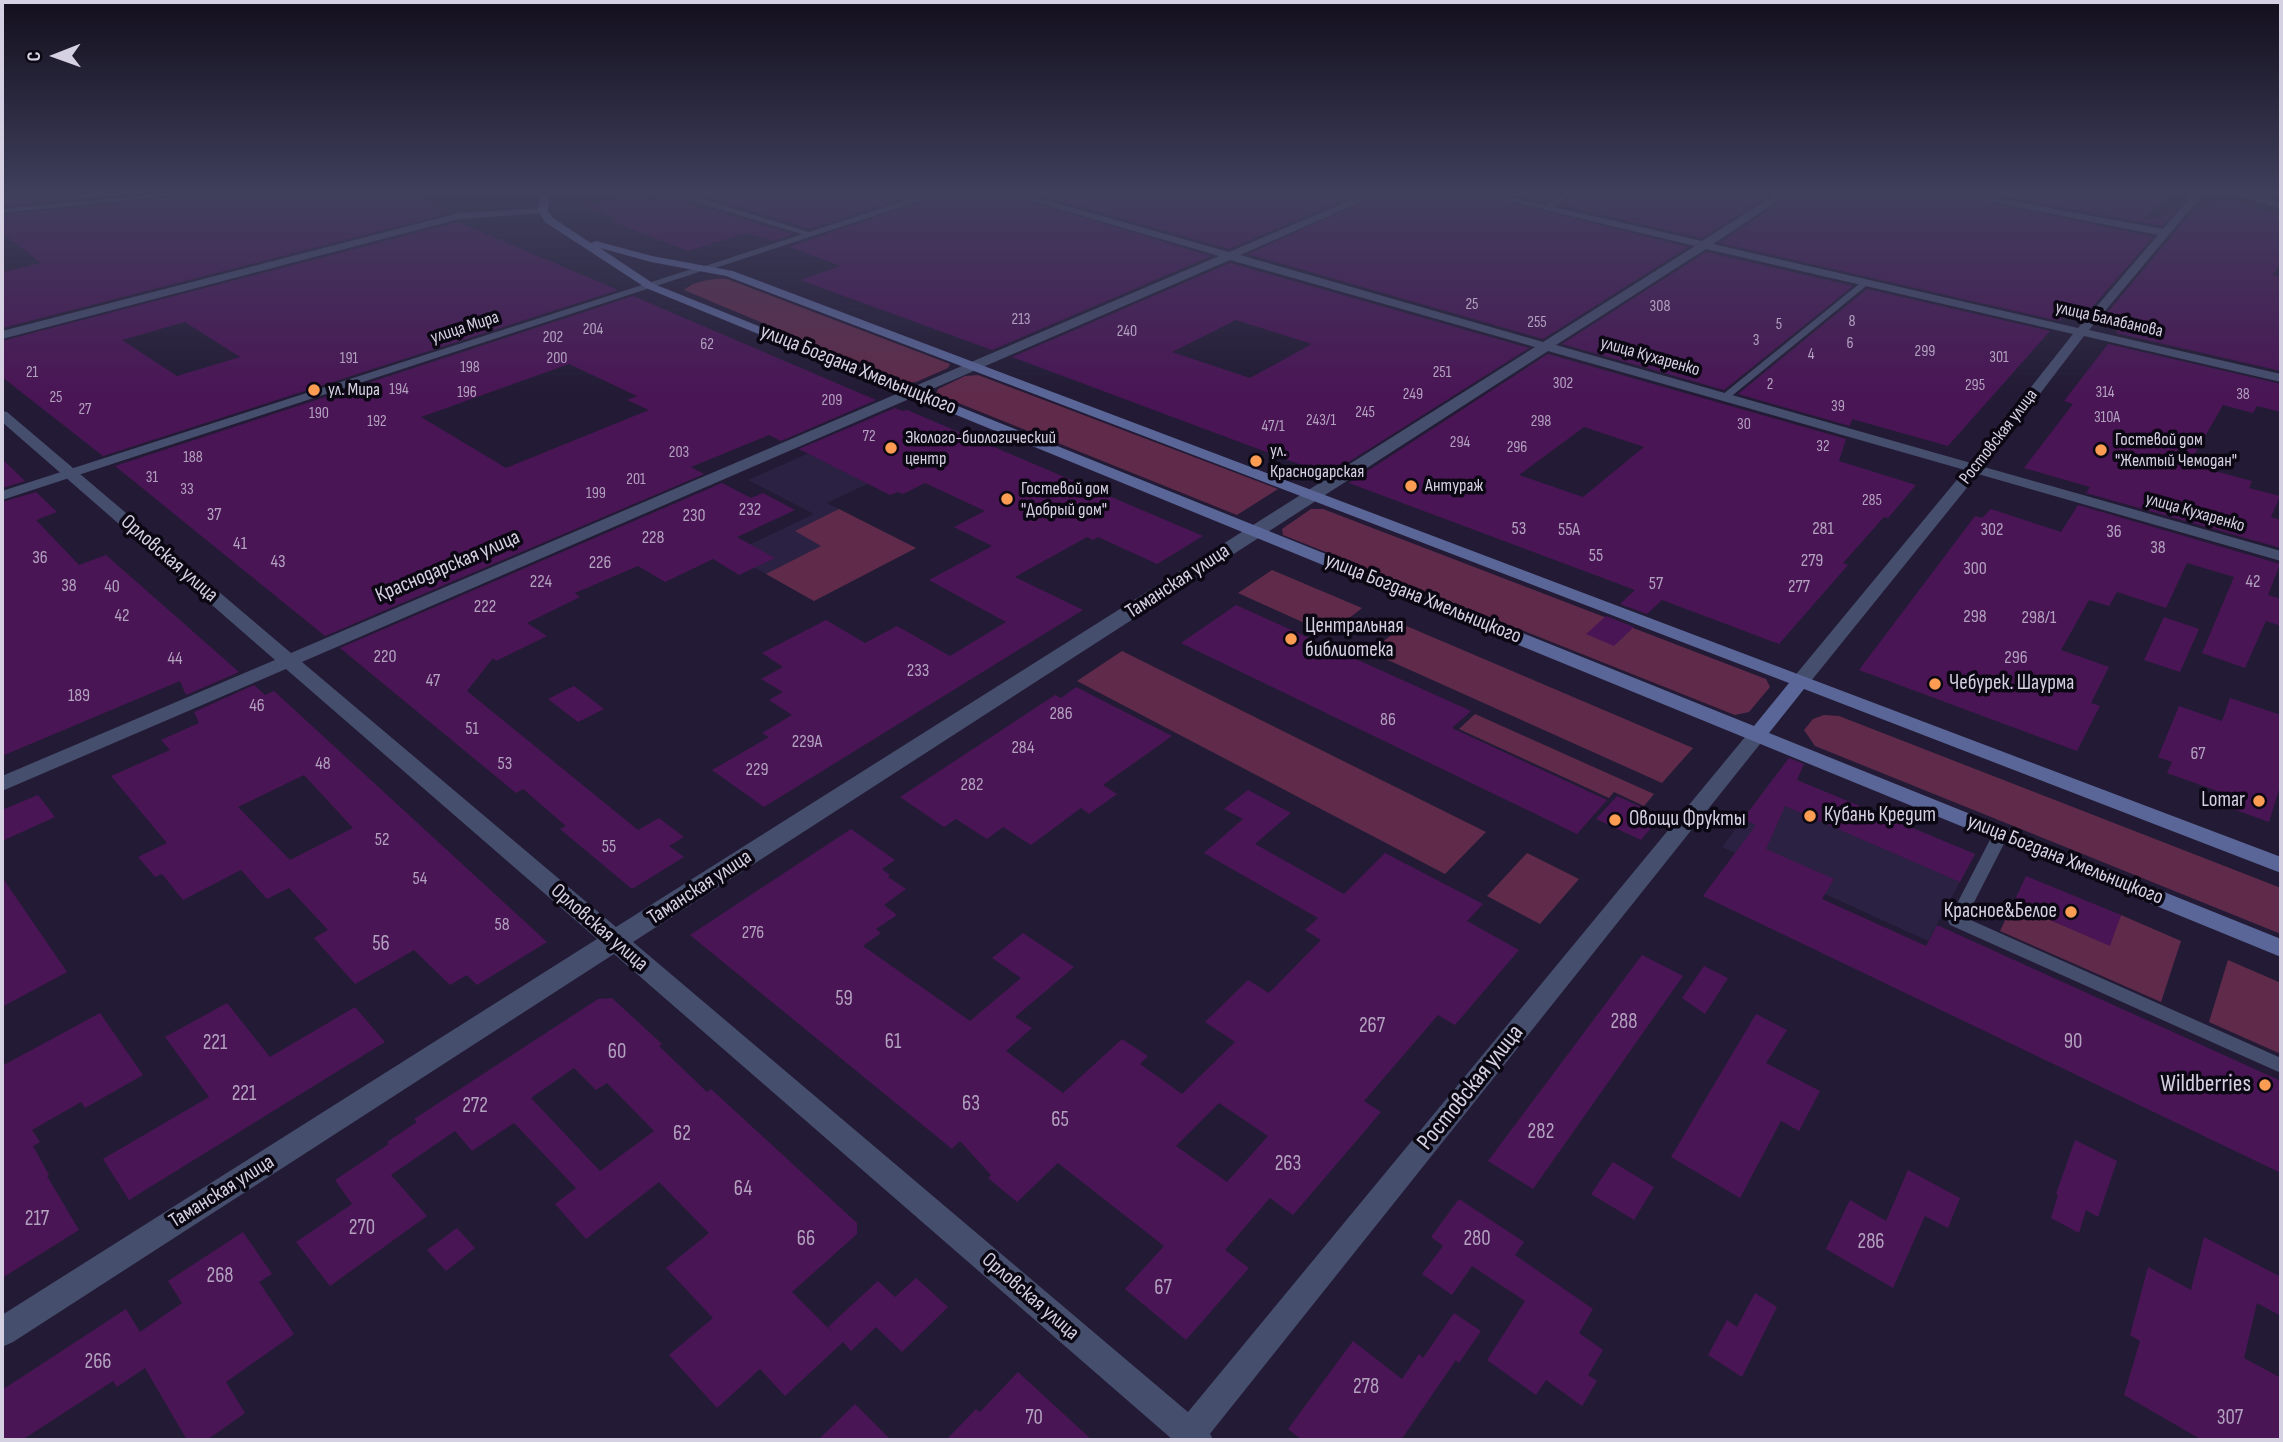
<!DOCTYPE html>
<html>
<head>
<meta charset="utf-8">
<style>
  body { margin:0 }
  #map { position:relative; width:2283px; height:1442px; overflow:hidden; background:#231b35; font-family:"Sofia Sans Condensed",sans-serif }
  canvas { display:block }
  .frame { position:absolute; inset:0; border:4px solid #d5d0e2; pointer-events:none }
  .north { position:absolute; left:21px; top:21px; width:70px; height:70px; -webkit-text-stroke:5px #0b0813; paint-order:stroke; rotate:269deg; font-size:19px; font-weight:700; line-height:28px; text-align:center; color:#d5d0e2 }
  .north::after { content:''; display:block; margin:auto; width:24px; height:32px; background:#d5d0e2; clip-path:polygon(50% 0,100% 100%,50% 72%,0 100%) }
</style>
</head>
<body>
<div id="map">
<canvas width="2283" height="1442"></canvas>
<div class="frame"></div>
<div class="north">С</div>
</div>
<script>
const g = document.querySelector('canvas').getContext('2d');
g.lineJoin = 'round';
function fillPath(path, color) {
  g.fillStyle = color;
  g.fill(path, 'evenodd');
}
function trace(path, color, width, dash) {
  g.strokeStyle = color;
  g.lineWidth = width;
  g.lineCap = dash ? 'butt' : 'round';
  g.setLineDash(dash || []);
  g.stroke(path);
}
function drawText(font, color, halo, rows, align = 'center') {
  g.font = font + ' "Sofia Sans Condensed",sans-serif';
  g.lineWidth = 7;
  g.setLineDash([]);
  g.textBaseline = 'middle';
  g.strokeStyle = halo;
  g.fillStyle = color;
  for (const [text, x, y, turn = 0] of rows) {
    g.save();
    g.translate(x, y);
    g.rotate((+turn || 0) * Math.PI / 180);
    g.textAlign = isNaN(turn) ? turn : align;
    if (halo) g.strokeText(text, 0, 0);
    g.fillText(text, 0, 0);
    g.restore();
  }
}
fillPath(new Path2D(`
  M907 410 973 438 937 455 932 453 827 503 916 548 814 601 730 554 814 514 748 480Z
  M1778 772 1975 854 1928 941 1722 847Z`), '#2b2142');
fillPath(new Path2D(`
  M727 279 950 364 948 368 916 382 906 383 684 290C694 281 713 278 727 279Z
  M978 375 1278 489 1237 515 936 394 938 389 965 376Z
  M839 509 916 548 814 601 766 574 821 546 795 531Z
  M1311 509H1323L1766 679 1770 687 1749 712 1735 715 1283 535 1282 529Z
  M1272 570 1362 608 1329 634 1238 593Z
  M1404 625 1693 748 1662 783 1370 652Z
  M1122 651 1486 832 1445 874 1077 681Z
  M1475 714 1654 794 1644 806 1614 792 1609 798 1459 729Z
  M1824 715 1839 716 2281 888V934L1815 746 1804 730 1813 719Z
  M1527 853 1579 879 1540 924 1487 896Z
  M2013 904 2109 945 2121 915 2181 941 2161 1002 2000 931Z
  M2228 960 2281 983V1054L2209 1022Z`), '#602b4b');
fillPath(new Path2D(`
  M2 193H139L2 206Z
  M219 193H417L443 212 437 213 442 215 2 328V272L41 263 2 233V215Z
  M657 193H680L681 201 793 234 773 241 747 233 688 251 613 222 618 220 586 207 634 194 656 203Z
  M694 193H877L895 201 809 229Z
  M946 193H1002L1211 256 992 350 800 280 841 266 789 247Z
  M1031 193H1360L1229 249Z
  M1383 193H1472L1688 247 1543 339 1248 254Z
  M1506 193H1560L1544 202Z
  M1578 193H1773L1702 238 1559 205Z
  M1793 193H1945L2153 237 2080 321 2063 317 2059 321 1720 243Z
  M1985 193H2167L2144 220 2174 213 2162 226Z
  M2226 200 2281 215V262L2273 275 2281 277V371L2116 333 2118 330 2097 325 2196 207Z
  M458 222 618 290 103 456 2 377V341ZM185 322 240 357 177 376 122 340Z
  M1706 252 1853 286 1724 390 1562 344Z
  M1230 263 1529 348 1328 475 1012 357ZM1236 320 1312 344 1250 378 1172 352Z
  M1867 289 2050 331 1948 446 1852 419 1850 426 1738 394Z
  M633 296 876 400 781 441 769 435 691 467 704 474 325 636 115 466ZM569 364 637 396 627 400 649 410 506 468 421 417Z
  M2108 344 2281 384V412L2257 406 2253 413 2223 405 2189 464 2252 481 2249 488 2280 496 2271 517 2281 520V548L2086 493 2090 487 2024 468 2073 404 2064 401Z
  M1548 354 1846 439 1839 461 1916 485 1888 518 1884 517 1843 563 1848 565 1779 644 1662 600 1647 614 1620 604 1635 590 1349 483ZM1584 427 1644 447 1583 497 1519 475Z
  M895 408 903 411 907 410 1203 536 1157 564 1098 537 1093 540 1087 537 1015 577 1083 610 764 807 712 770 769 737 762 733 792 715 769 700 783 692 761 679 783 667 762 653 826 620 865 643 897 626 950 656 1006 622 929 580 992 546 954 527 985 511 925 483 903 494 898 492 890 495 799 449Z
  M2 459 25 481 2 488Z
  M722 483 751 498 763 493 795 510 737 537 775 558 739 575 713 559 665 582 638 566 575 593 580 597 527 623 547 636 496 661 493 658 467 691 638 830 659 818 684 837 669 846 684 857 632 889 560 829 566 826 523 789 516 793 340 648Z
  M36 492 57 512 36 520 79 565 106 555 239 672 186 695 180 681 2 756V502Z
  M2078 505 2280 564 2268 595 2281 599V626L2266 621 2245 668 2202 653 2234 577 2187 563 2166 608 2117 592 2109 606 2089 600 2061 650 2109 667 2091 703 2100 706 2077 751 1859 670 1975 516 1982 518 1991 509 2061 532Z
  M1236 605 1471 711 1452 728 1607 800 1577 834 1181 643Z
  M1606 616 1634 627 1614 646 1586 634Z
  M2164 617 2199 629 2180 672 2144 660Z
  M254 685 265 695 274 691 547 942 477 985 467 975 450 985 414 950 355 984 314 938 328 930 289 888 267 899 241 870 183 900 162 874 155 877 138 857 167 843 111 776 170 750 161 740 199 723 194 712ZM304 775 353 828 290 860 238 807Z
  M574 686 604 709 578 722 548 699Z
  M1076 687 1172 736 1103 785 1117 794 1089 814 1081 808 1031 845 1003 827 987 839 956 819 944 827 900 797 1055 695 1061 698Z
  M2230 698 2281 715V783L2269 822 2233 809 2237 798 2167 773 2172 762 2158 757 2179 706 2222 721Z
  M1789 758 1804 764 1797 780 1975 854 1960 882 1785 806 1766 849 1834 879 1822 899 1926 946 1937 925 2281 1081V1173L1703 896 1756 825 1743 819Z
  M1248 790 1291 813 1255 844 1344 894 1385 853 1483 904 1467 921 1519 950 1455 1025 1438 1015 1364 1101 1381 1112 1293 1215 1270 1198 1225 1250 1249 1268 1186 1340 1125 1289 1164 1246 1058 1163 1017 1202 988 1178 991 1175 960 1141 952 1149 690 935 851 829 895 860 882 869 890 875 888 877 906 889 884 905 897 915 876 929 881 933 863 946 970 1021 1021 978 992 958 1023 933 1074 967 1015 1017 1032 1028 1006 1051 1063 1093 1122 1039 1148 1056 1140 1064 1182 1094 1235 1042 1205 1022 1248 980 1269 993 1321 940 1305 930 1318 918 1204 853 1243 819 1224 809ZM1219 1103 1268 1136 1227 1182 1176 1146Z
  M38 795 55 817 2 841V810Z
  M1617 796 1661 816 1641 840 1596 819Z
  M2026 876 2121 915 2110 946 2013 904Z
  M2 877 67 972 2 1007Z
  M1642 955 1683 976 1533 1189 1488 1161Z
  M1704 966 1728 978 1705 1014 1682 998Z
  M612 998 662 1044 659 1046 707 1092 711 1089 857 1223V1234L792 1292 835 1335 828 1327 878 1281 895 1297 916 1278 948 1307 902 1352 876 1327 851 1351 843 1342 785 1396 760 1369 717 1408 669 1355 713 1318 666 1268 709 1233 659 1182 586 1239 555 1204 576 1188 514 1123 472 1151 455 1131 391 1175 427 1216 330 1286 296 1242 352 1204 335 1180 389 1144 387 1142 417 1122 414 1119 598 999ZM574 1068 596 1090 607 1083 654 1131 600 1171 531 1098Z
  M227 1003 270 1057 355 1007 385 1042 129 1200 103 1159 209 1097 165 1037Z
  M100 1013 143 1075 85 1108 81 1102 32 1130 40 1142 33 1146 49 1175 47 1176 79 1230 2 1278V1066Z
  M1756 1014 1787 1030 1766 1063 1820 1091 1799 1131 1781 1121 1740 1198 1671 1157Z
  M2075 1140 2117 1161 2098 1217 2086 1210 2079 1233 2051 1218 2058 1195 2056 1194Z
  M1613 1162 1654 1187 1634 1220 1591 1194Z
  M1908 1170 1960 1198 1948 1228 1925 1216 1893 1288 1826 1249 1850 1200 1886 1221Z
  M1459 1199 1524 1242 1515 1255 1593 1309 1579 1333 1603 1350 1588 1375 1597 1381 1582 1406 1546 1380 1536 1395 1487 1360 1525 1301 1472 1266 1452 1295 1422 1274 1443 1246 1431 1237Z
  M457 1228 475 1248 446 1271 427 1250Z
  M243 1232 272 1274 259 1282 294 1334 226 1382 245 1413 207 1440H187L145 1368 117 1387 113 1381 22 1440H2V1390L126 1309 140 1332 182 1303 168 1281Z
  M2204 1237 2281 1277V1316L2257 1303 2244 1358 2281 1378V1440H2202L2124 1395 2140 1341 2130 1335 2148 1267 2191 1290Z
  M1755 1293 1777 1307 1742 1377 1708 1355 1727 1320 1737 1327Z
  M1454 1313 1481 1331 1459 1363 1456 1360 1401 1440H1302L1288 1429 1353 1341 1402 1379 1419 1354 1423 1358Z
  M1018 1372 1092 1440H946L976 1409 980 1412Z
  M855 1404 891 1440H818Z`), '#4a1555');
fillPath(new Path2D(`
  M170 193H198L2 213V209Z
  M879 193H890L916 202 912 204Z
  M1566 193H1575L1546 210 1539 208Z
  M682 194H688L815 234 808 236 682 198Z
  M1864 280 1871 282 1728 399H1722V395Z
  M2001 829 2006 830 2009 834 1966 918 2281 1058V1073L1950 925 1948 921 1993 834 1996 830Z`), '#464e6d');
fillPath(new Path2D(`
  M928 193H944L706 271 696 269Z
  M1004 193H1021L1229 252 1367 193H1381L1240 255 1543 342 1695 246 1474 193H1493L1702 241 1778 193H1790L1713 244 2078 328 2158 235 1947 193H1969L2163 229 2194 193H2204L2089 330 2281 374V382L2084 336 1984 467 2281 551V561L1978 474 1807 686H1793L1791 682 1793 678 1965 470 1548 351 633 942 1208 1429 1213 1440H1173L614 954 13 1342 2 1347V1315L597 939 286 669 2 791V776L275 660 2 422V411L7 412 291 653 1219 256ZM1706 249 2073 334 1971 463 1556 345ZM1230 260 1535 347 616 927 302 662Z
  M2230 193H2247L2281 203V209Z
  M543 208 548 211 547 213 459 219 2 339V331L459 213Z`), '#464e6d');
fillPath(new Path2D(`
  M698 267 708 269 2 500V491Z
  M1757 729 1764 731 1767 735 1764 739 1205 1440H1169L1174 1429 1750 731Z`), '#464e6d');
fillPath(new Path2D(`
  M540 193H550L548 211 553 218 591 243 596 241 652 256 733 271 2281 857V873L1804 689 1769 733 2281 939V957L646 288 545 222 538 211ZM600 248 651 262 726 276 1789 683 1754 726 654 284Z`), '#5a6698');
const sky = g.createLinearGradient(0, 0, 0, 395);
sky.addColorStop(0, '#130f1d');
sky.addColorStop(0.49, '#3f3f5c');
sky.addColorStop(1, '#3f3f5c00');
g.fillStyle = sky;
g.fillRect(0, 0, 2283, 395);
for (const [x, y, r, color] of [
  [314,390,7,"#fc9d53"],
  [891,448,7,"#fc9d53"],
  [2101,450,7,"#fc9d53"],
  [1256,461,7,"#fc9d53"],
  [1411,486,7,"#fc9d53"],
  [1007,499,7,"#fc9d53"],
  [1291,639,7,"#fc9d53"],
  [1935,684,7,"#fc9d53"],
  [2259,801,7,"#fc9d53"],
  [1810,816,7,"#fc9d53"],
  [1615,820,7,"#fc9d53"],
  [2071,912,7,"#fc9d53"],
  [2265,1085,7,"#fc9d53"]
]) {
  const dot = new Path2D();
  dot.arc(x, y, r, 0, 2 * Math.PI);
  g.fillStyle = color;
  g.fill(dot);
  trace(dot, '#0b0813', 2.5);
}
drawText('16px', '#b2a1bf', null, [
  ["25",1472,305],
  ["308",1660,307],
  ["213",1021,320],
  ["8",1852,322],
  ["255",1537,323],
  ["5",1779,325],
  ["204",593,330],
  ["240",1127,332],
  ["202",553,338],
  ["3",1756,341],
  ["6",1850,344],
  ["62",707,345],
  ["299",1925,352],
  ["4",1811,355],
  ["301",1999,358],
  ["191",349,359],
  ["200",557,359],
  ["198",470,368],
  ["21",32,373],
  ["251",1442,373],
  ["302",1563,384],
  ["2",1770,385],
  ["295",1975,386],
  ["194",399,390],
  ["196",467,393],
  ["314",2105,393],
  ["249",1413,395],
  ["38",2243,395],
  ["25",56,398],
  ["209",832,401],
  ["39",1838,407],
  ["27",85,410],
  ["245",1365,413],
  ["190",319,414],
  ["310А",2107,418],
  ["243/1",1321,421],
  ["192",377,422],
  ["298",1541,422],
  ["30",1744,425],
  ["47/1",1273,427],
  ["72",869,437],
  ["294",1460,443],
  ["32",1823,447],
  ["296",1517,448],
  ["203",679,453],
  ["188",193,458],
  ["31",152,478],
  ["201",636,480],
  ["33",187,490],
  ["199",596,494],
  ["285",1872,501]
]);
drawText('18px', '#d5d0e2', '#0b0813', [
  ["улица Балабанова",2109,320,13],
  ["улица Мира",465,328,-18],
  ["улица Кухаренко",1650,357,16],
  ["Ростовская улица",1999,437,-52],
  ["улица Кухаренко",2195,513,16]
]);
drawText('18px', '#d5d0e2', '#0b0813', [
  ["ул. Мира",328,390],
  ["Эколого-биологический",905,438],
  ["центр",905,459],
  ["Гостевой дом",2115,440],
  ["\"Желтый Чемодан\"",2115,461],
  ["ул.",1270,451],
  ["Краснодарская",1270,472],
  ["Антураж",1425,486],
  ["Гостевой дом",1021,489],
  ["\"Добрый дом\"",1021,510]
], 'left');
drawText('18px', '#b2a1bf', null, [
  ["232",750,510],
  ["37",214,515],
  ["230",694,516],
  ["53",1519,529],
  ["281",1823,529],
  ["55А",1569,530],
  ["302",1992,530],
  ["36",2114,532],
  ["228",653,538],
  ["41",240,544],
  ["38",2158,548],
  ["55",1596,556],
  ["36",40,558],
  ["279",1812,561],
  ["43",278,562],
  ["226",600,563],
  ["300",1975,569],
  ["224",541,582],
  ["42",2253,582],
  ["57",1656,584],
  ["38",69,586],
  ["40",112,587],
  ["277",1799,587],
  ["222",485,607],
  ["42",122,616],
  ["298",1975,617],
  ["298/1",2039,618],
  ["220",385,657],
  ["296",2016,658],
  ["44",175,659],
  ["233",918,671],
  ["47",433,681],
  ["189",79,696],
  ["46",257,706],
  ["286",1061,714],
  ["86",1388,720],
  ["51",472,729],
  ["229А",807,742],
  ["284",1023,748],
  ["67",2198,754],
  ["48",323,764],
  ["53",505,764],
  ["229",757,770],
  ["282",972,785],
  ["52",382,840],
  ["55",609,847],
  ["54",420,879],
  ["58",502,925],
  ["276",753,933]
]);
drawText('21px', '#d5d0e2', '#0b0813', [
  ["улица Богдана Хмельницкого",858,370,22],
  ["Орловская улица",169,559,41],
  ["Краснодарская улица",448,567,-23],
  ["Таманская улица",1178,582,-33],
  ["улица Богдана Хмельницкого",1423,599,22],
  ["улица Богдана Хмельницкого",2065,860,22],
  ["Таманская улица",700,888,-33],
  ["Орловская улица",599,928,41],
  ["Таманская улица",222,1192,-32],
  ["Орловская улица",1030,1297,41]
]);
drawText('21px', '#d5d0e2', '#0b0813', [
  ["Центральная",1305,627],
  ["библиотека",1305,651],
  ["Чебурек. Шаурма",1949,684],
  ["Lomar",2245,801,"right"],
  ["Кубань Кредит",1824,816],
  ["Овощи Фрукты",1629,820],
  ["Красное&Белое",2057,912,"right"]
], 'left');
drawText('21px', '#b2a1bf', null, [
  ["56",381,945],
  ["59",844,1000],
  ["288",1624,1023],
  ["267",1372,1027],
  ["61",893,1043],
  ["90",2073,1043],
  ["221",215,1044],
  ["60",617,1053],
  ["221",244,1095],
  ["63",971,1105],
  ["272",475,1107],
  ["65",1060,1121],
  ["282",1541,1133],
  ["62",682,1135],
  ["263",1288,1165],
  ["64",743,1190],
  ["217",37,1220],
  ["270",362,1229],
  ["66",806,1240],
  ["280",1477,1240],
  ["286",1871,1243],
  ["268",220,1277],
  ["67",1163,1289],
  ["266",98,1363],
  ["278",1366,1388],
  ["70",1034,1419],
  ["307",2230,1419]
]);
drawText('24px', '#d5d0e2', '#0b0813', [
  ["Wildberries",2251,1085]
], 'right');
drawText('24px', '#d5d0e2', '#0b0813', [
  ["Ростовская улица",1471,1088,-51]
]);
</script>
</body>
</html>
